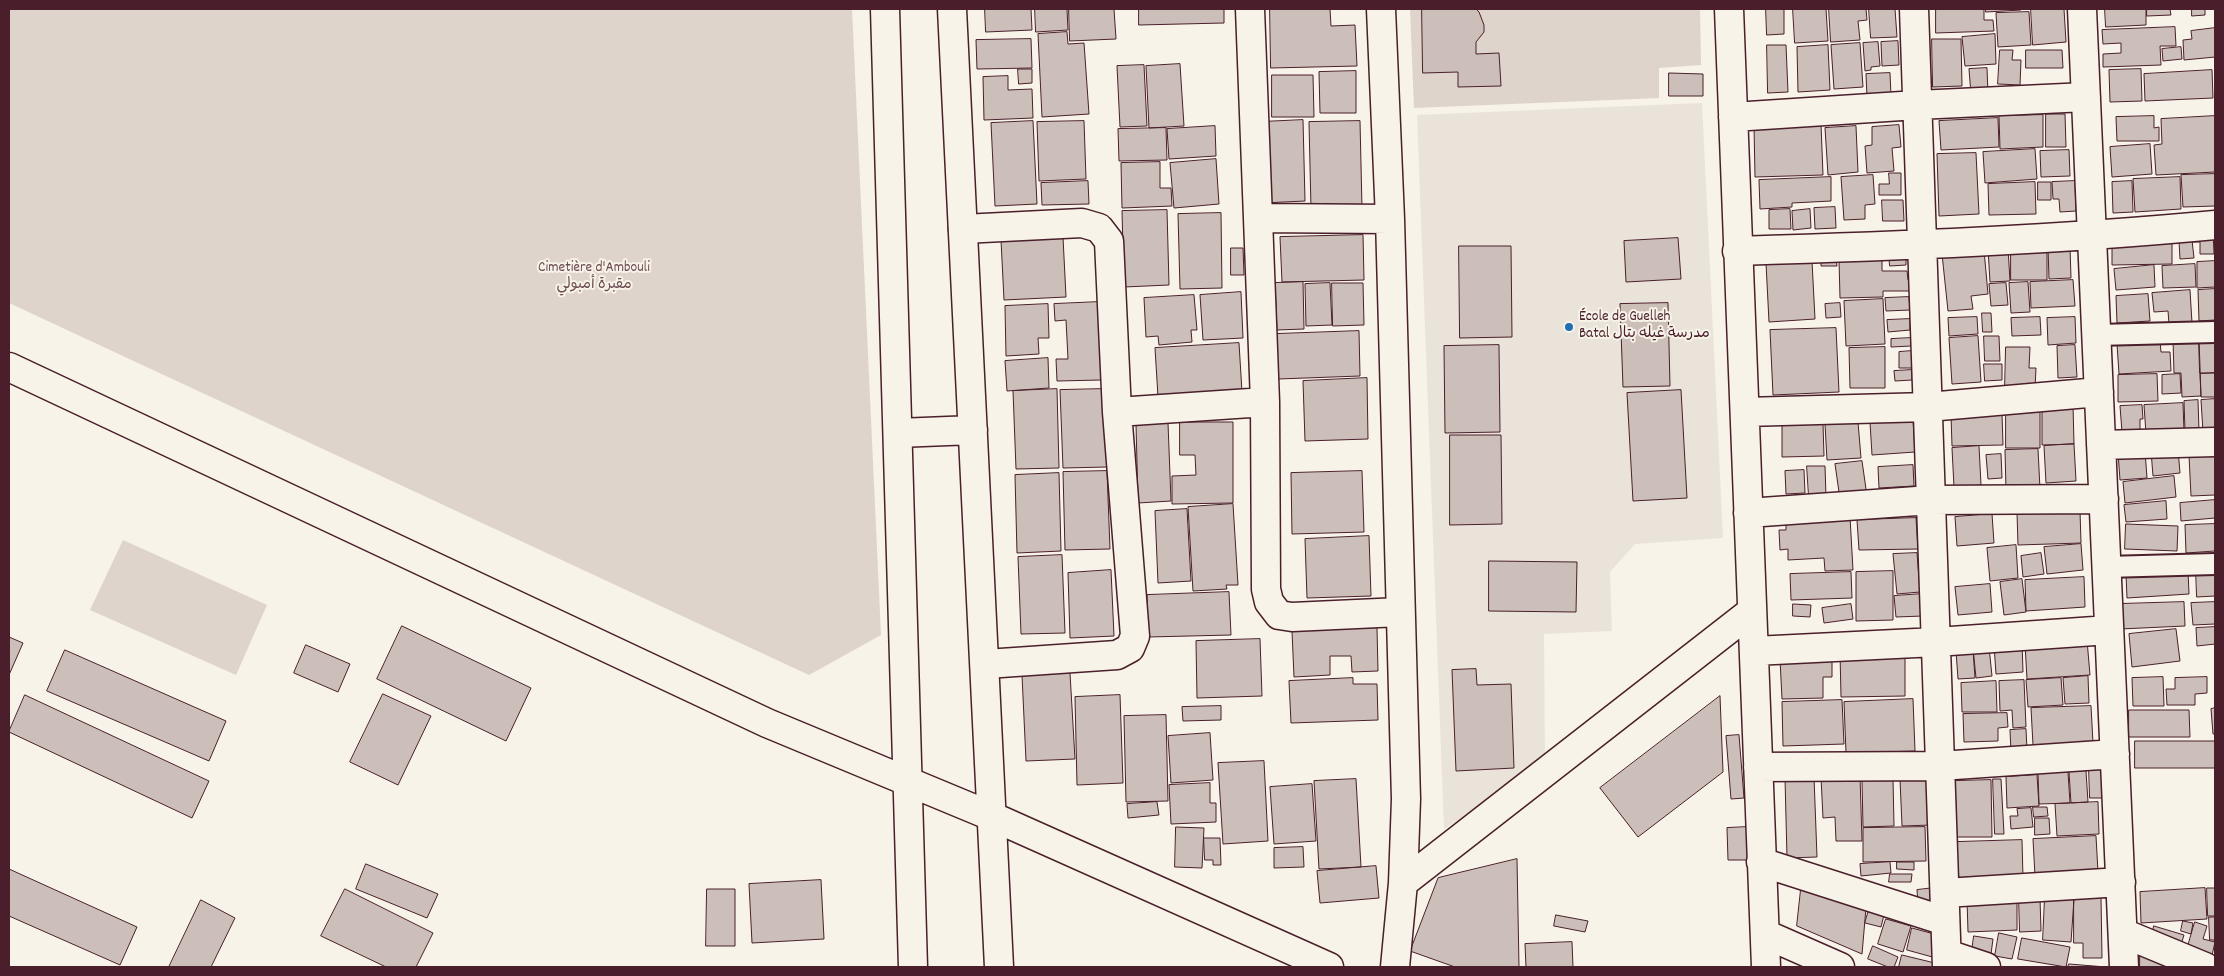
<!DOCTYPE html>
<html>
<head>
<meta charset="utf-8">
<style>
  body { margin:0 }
  #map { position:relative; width:2224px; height:976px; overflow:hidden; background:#f7f3e8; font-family:Dekko,sans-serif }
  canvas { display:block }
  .frame { position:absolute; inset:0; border:10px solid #4a1f2b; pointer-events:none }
</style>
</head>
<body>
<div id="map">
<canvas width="2224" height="976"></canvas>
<div class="frame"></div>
</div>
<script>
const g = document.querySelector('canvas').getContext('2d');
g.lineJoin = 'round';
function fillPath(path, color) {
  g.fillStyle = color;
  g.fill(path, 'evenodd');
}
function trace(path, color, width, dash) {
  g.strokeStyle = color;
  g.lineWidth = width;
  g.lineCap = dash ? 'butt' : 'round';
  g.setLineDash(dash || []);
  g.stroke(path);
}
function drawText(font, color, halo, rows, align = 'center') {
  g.font = font + ' Dekko,"Playpen Sans Arabic",sans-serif';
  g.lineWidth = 4;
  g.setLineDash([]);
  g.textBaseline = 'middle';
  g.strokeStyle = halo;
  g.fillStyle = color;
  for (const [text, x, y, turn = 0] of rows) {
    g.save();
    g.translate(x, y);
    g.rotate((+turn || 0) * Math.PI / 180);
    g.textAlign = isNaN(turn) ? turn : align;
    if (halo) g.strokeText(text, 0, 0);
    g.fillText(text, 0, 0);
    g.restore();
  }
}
fillPath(new Path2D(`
  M1702 103 1723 538 1635 544 1610 572 1612 631 1544 634 1545 764 1444 829 1417 115Z`), '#eae3da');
fillPath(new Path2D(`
  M9 9H852L881 635 809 675 9 303Z
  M1410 9H1700L1701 65 1659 68V98L1414 108Z
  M123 540 267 605 236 675 90 610Z`), '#ded4cc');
const building = new Path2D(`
  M985 9H1031L1032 30 986 32Z
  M1035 9H1067L1068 30 1036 32Z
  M1069 9H1114L1116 39 1070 41Z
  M1139 9H1224V23L1139 25Z
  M1270 9H1330L1331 26 1355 25 1357 66 1271 68Z
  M1422 9H1476L1479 12 1484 25V32L1476 42V54L1499 53 1501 86 1458 87V72L1423 73Z
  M1766 9H1784V34L1767 35Z
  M1793 9H1826L1828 41 1795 43Z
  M1829 9H1866L1867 20 1858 21 1860 40 1831 42Z
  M1869 9H1895L1897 37 1871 38Z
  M1936 9H1984V20H1993L1994 31 1936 33Z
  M1986 9H2021V10L1986 12Z
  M2031 9H2064L2066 42 2033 45Z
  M2105 9H2146V25L2106 27Z
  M2147 9H2170L2171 15 2147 16Z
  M2192 9H2205V15L2192 16Z
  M2029 12 2031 45 1998 47 1996 13Z
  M2175 27 2176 46H2160L2161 65 2103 67V54L2121 53V43L2103 44 2102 30Z
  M2215 28V57L2184 60 2183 40 2192 39 2191 31Z
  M1067 32 1068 44 1084 43 1089 114 1042 117 1038 34Z
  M1995 34 1996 64 1965 66 1962 37Z
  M1031 39 1032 68 977 69 976 40Z
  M1932 39H1961L1962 86 1933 87Z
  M1898 41 1899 65 1882 66 1881 42Z
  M1878 42 1880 66 1871 67V70L1865 71 1863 43Z
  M1860 43 1863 87 1834 89 1831 45Z
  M1767 45H1786L1788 92 1768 93Z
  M1828 45 1830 90 1798 92 1797 47Z
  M2181 47 2182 59 2163 61 2162 49Z
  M2000 50H2013L2012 60H2021L2020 85 1998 84Z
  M2026 50H2062L2063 68H2026Z
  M1180 64 1184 126 1149 128 1146 66Z
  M1144 65 1147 126 1120 127 1117 66Z
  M1987 68 1988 93 1971 94 1969 69Z
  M1018 69H1032V83L1019 84Z
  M2141 69 2142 101 2110 102 2109 70Z
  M2212 70 2213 98 2145 101 2144 74Z
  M1356 71V113H1320L1319 72Z
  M1669 73 1703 74V96H1669Z
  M1890 73 1891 96 1867 97 1866 74Z
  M1272 75H1313L1314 117H1272Z
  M1008 76V90L1032 89 1033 118 984 120 983 77Z
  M2046 114H2065L2066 147H2046Z
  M2043 115V147L2000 149 1999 116Z
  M2154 116V128L2159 127V141H2117L2116 117Z
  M2215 116V172L2156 175 2154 145 2162 144 2161 119Z
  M1998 118 1999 147 1941 150 1939 121Z
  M1303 120 1305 201 1263 203 1261 122Z
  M1033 121 1037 204 995 206 991 123Z
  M1084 121 1086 179 1039 181 1037 122Z
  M1360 121 1362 208 1311 209 1309 122Z
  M1821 124 1823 175 1755 177 1754 126Z
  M1899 125 1901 147 1892 148 1894 171 1867 173 1865 146 1872 145V127Z
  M1215 126 1216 156 1169 159 1167 129Z
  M1856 126 1858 172 1828 175 1825 128Z
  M1166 128 1167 160 1119 161 1118 129Z
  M2150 144 2152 174 2112 177 2110 147Z
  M2035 149 2037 179 1985 183 1983 152Z
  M2069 150 2070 176 2041 177 2040 151Z
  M1976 153 1979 214 1939 216 1937 154Z
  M1216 159 1219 204 1174 208 1170 163Z
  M1160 162V188H1171L1172 206 1122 208 1121 163Z
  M1889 173H1901V195H1879V184H1889Z
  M2215 174V206L2183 207 2181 175Z
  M1873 175 1875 204 1865 205V219L1844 220 1841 177Z
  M1831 177V201L1792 203V207L1760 209 1759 180Z
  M2180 177 2181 209 2135 212 2133 179Z
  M1088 181 1089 204 1042 205 1041 183Z
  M2075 181 2076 211 2060 212 2059 199H2053L2052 182Z
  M2132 181 2133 212 2113 213 2112 182Z
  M2035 182 2036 214 1989 215 1988 184Z
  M2038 182H2051V200H2038Z
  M1882 200H1903L1904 221H1883Z
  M1835 207 1836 228 1815 229 1814 208Z
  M1790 209 1791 229H1769V210Z
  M1810 209 1811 228 1793 230 1792 211Z
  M1167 210 1169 285 1124 287 1122 211Z
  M1221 213 1222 288 1180 289 1178 214Z
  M2193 230H2213L2214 254H2200V242H2193Z
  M1363 235 1364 280 1282 282 1280 237Z
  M2172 235V264L2112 265V236Z
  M1063 237 1066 297 1004 300 1001 240Z
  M1678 238 1681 279 1626 282 1624 241Z
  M2192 240 2194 258 2180 259 2179 241Z
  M1459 246H1511L1512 337 1460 338Z
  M2070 247 2071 278 2049 279 2048 248Z
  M1231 248H1243L1244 275H1231Z
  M2008 248 2010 281 1990 282 1988 249Z
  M2011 248H2047V280H2011Z
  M1984 250 1988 294 1971 296 1973 309 1948 311 1942 254Z
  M1889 253H1906V265L1890 266Z
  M1882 258V271H1907L1908 280H1913V291H1883V297L1840 298 1839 259Z
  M1836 259 1837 266H1821V260Z
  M1812 261 1815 319 1769 322 1766 263Z
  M2215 261V287L2197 288V262Z
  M2195 264 2196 287 2163 288 2162 266Z
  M2154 265 2155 287 2116 290 2114 269Z
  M2073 280 2075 306 2031 308 2030 282Z
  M1303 282 1304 329 1277 330 1275 283Z
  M2028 282 2030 312 2011 313 2009 283Z
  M1330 283 1332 325 1306 326 1305 284Z
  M1332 283H1363L1364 325 1333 326Z
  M2006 283 2008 305 1991 306 1989 284Z
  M2215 289V320L2199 321 2198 290Z
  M2190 290 2192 323 2169 324 2168 311 2154 312 2152 293Z
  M1241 292 1243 338 1203 340 1200 295Z
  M2148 294 2150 321 2117 323 2116 296Z
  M1194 295 1197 330H1191L1192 342 1159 345 1158 336 1146 337 1144 298Z
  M1909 297 1910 310 1886 311 1885 298Z
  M1883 299 1885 344 1846 346 1844 301Z
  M1099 302 1101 380 1057 381 1056 359H1068L1066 320 1055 321 1054 304Z
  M1668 303 1670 386 1623 387 1620 304Z
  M1840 303 1841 317 1826 318 1825 304Z
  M1048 304 1049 338H1038L1039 354 1006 356 1005 306Z
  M1982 313H1991L1992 332H1983Z
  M1977 317 1978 334 1949 336 1948 318Z
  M2040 317 2041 335 2012 336 2011 318Z
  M2075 317 2076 343 2048 345 2047 318Z
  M1910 319V330L1888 332 1887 320Z
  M1836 328 1839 392 1773 395 1770 330Z
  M1359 331 1360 376 1278 379 1276 334Z
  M1978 336 1981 382 1952 384 1949 338Z
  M1984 336H1999L2000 361H1985Z
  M1911 338V346L1891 347V339Z
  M2199 339 2201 396 2182 397 2181 373H2174L2173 340Z
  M2199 340H2215V373H2200Z
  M2160 341 2161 352H2170L2171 371 2119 374 2117 344Z
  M1239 343 1242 392 1158 397 1155 348Z
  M1499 345 1500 432 1445 433 1444 346Z
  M2075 345 2077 377 2058 378 2057 346Z
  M1885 347V388H1850L1849 348Z
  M2006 347H2030L2029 368H2036L2035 388 2005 387Z
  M1912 351 1913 368H1899V352Z
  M1048 358 1049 388 1007 391 1005 361Z
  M1984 364H2002V380L1985 381Z
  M1912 370V380L1895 381 1894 371Z
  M2215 373V397H2201L2200 374Z
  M2157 374 2158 401 2118 402V375Z
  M2180 374 2181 393 2162 394V375Z
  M1367 378 1368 439 1305 441 1303 381Z
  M1057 389 1059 468 1016 469 1013 391Z
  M1104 389 1107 467 1063 468 1060 390Z
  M1681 390 1687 498 1633 501 1627 393Z
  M2215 399V431L2203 432 2201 400Z
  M2198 400 2199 431H2185L2184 401Z
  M2183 403 2184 432 2146 434 2144 405Z
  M2073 405 2074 444 2042 445V406Z
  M2142 405 2143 419H2140V430L2122 432 2120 406Z
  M2006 406H2040V448H2006Z
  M2002 414 2003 445 1952 446 1951 415Z
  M1913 419 1915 452 1872 455 1870 422Z
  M1180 422H1233V503L1172 504V476L1196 475 1195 455H1180Z
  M1858 422 1861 458 1827 460 1825 424Z
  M1168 423 1171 501 1138 503 1136 424Z
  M1823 424 1824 456 1782 457V426Z
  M1450 435H1501L1502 524 1450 525Z
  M2074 444 2076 481 2046 483 2044 446Z
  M1979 446 1981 485 1954 487 1952 448Z
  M2038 449 2040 489 2006 490 2005 450Z
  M2178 449 2180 473 2153 476 2151 451Z
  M2145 451 2147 478 2120 480 2118 453Z
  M2215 453V495L2191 496 2189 455Z
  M2001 454 2002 478 1988 479 1986 455Z
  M1862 461 1867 496 1840 499 1835 464Z
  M1913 465 1914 486 1879 488 1878 467Z
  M1807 466H1825L1826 497H1809Z
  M1804 470 1805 493 1786 494 1785 471Z
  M1107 471 1110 549 1065 550 1063 472Z
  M1362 471 1364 532 1292 534 1291 473Z
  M1059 473 1061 551 1017 553 1015 475Z
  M2174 476 2176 497 2125 503 2123 482Z
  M2215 500V518L2181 521 2180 503Z
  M2166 501 2167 519 2126 522 2124 505Z
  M1233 504 1238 585H1226L1227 589 1193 591 1188 507Z
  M1187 509 1191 581 1158 583 1155 511Z
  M2080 511 2081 543 2018 545 2017 513Z
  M1992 514 1994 543 1957 546 1955 517Z
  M1850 517 1853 570 1825 571 1824 558 1788 560V549L1780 550 1779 530H1786V521Z
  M1916 518 1918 549 1859 550 1857 520Z
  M2126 524 2178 526 2177 551 2125 549Z
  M2215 524V551L2186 553 2185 525Z
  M1369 536 1371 596 1307 598 1305 539Z
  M2081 544 2083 570 2047 574 2044 547Z
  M2016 545 2018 578 1990 581 1987 548Z
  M1917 553 1920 592 1897 594 1893 554Z
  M2041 553 2044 574 2023 577 2021 556Z
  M1062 555 1065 633 1021 634 1018 557Z
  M1489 561 1577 562 1576 612 1489 611Z
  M1111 570 1114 636 1070 638 1068 573Z
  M2188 570 2189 594 2127 598 2126 574Z
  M1893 571V620L1856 621V572Z
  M2196 571H2215V596L2197 597Z
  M1851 572 1852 598 1791 600 1790 574Z
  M2084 577 2085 607 2026 611 2025 580Z
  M2022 579 2026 612 2004 615 2000 582Z
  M1990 584 1992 612 1958 615 1955 587Z
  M1229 592 1231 635 1148 637 1147 595Z
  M1922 594 1923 616 1896 617 1894 596Z
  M2184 602 2185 626 2120 629 2119 604Z
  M2215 602V624L2193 625 2191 603Z
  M1793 604 1811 605 1810 617 1793 616Z
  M1851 604 1853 619 1824 623 1822 608Z
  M402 626 531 688 506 741 377 679Z
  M2215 627V644L2197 646 2196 628Z
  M1377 628 1378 671 1352 672 1351 656H1330V675L1294 677 1292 631Z
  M2176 629 2180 661 2132 667 2129 634Z
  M9 637 23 643 9 675Z
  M1260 639 1262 696 1197 698 1196 641Z
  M2087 640 2090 675 2027 679 2025 644Z
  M2022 643 2023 672 1996 674 1994 645Z
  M306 645 350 664 338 692 294 673Z
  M1989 647 1992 676 1976 678 1973 648Z
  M65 650 226 721 209 761 47 691Z
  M1973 650 1975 678 1958 679 1956 651Z
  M1905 651V696L1841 697 1840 652Z
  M1832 657V677H1823V698L1782 699 1780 659Z
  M1476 669 1477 685 1511 684 1514 768 1456 771 1452 670Z
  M1070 673 1075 759 1026 761 1022 675Z
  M2088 676 2089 703 2065 704 2063 678Z
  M2163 677 2164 706H2133L2132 678Z
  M2207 677V693L2195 694V705H2167L2166 689H2175V678Z
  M1353 678V684H1377L1378 720 1291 723 1289 681Z
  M2061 678 2063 705 2028 707 2026 680Z
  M2024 680 2026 727 2013 728 2012 710 2000 711 1999 681Z
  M1996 681 1997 712H1962L1961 683Z
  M383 694 431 716 398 785 350 762Z
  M25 695 209 781 192 818 9 732Z
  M1120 695 1123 783 1077 785 1075 697Z
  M1720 696 1723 772 1638 837 1600 788Z
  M1913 699 1915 751 1846 753 1844 702Z
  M1842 700 1844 744 1783 746 1782 702Z
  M1221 706V720L1183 721 1182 707Z
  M2091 706 2093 743 2033 745 2031 708Z
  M2215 708V734H2213L2211 709Z
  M2129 710H2189L2190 737H2129Z
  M2007 713 2008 727 1998 728V741L1964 742 1963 714Z
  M1166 715 1168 801 1126 802 1124 716Z
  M2026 729 2027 750 2011 752 2010 730Z
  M1210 733 1213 780 1171 783 1168 736Z
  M1739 735 1744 798 1731 799 1726 736Z
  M2135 741H2215V768H2135Z
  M1264 761 1268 841 1223 844 1218 763Z
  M2089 769H2102L2103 798H2090Z
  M2086 771 2088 802 2071 803 2069 772Z
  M2068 772 2070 803 2039 804 2038 773Z
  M2037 775 2039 806 2007 808 2006 777Z
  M1860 776 1862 841H1836L1835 817 1823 818 1821 777Z
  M1814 777 1817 857 1787 858 1785 778Z
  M1929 777 1931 825 1902 826 1900 779Z
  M1356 779 1361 867 1319 869 1314 781Z
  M1893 779 1894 826 1863 827 1862 780Z
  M1993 779H2001L2004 834H1995Z
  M1991 780 1992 837H1957L1955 781Z
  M1210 783V803H1216V822L1171 824 1169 785Z
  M1312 784 1316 841 1274 844 1270 787Z
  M1157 802 1159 815 1128 818 1127 804Z
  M2098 802 2099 834 2057 836 2055 804Z
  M2033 807H2047L2048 816 2034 817Z
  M2031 808 2033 827 2011 829 2010 816H2018L2017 809Z
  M2035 818H2049L2050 834 2035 835Z
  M1176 827 1204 828 1202 868 1175 867Z
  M1747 827 1748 860H1728L1727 828Z
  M1925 827 1926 861 1863 862V828Z
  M2096 836 2098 872 2035 876 2033 839Z
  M1204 838H1220L1221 865H1213V860H1205Z
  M2022 840 2023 878 1958 879 1957 842Z
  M1303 847 1304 867 1274 868V848Z
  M1517 859 1519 967H1455L1410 951 1438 878Z
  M1890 862 1891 873 1861 876 1860 864Z
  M1897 862H1914V870L1897 869Z
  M366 864 438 894 427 918 356 889Z
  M1376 866 1379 898 1320 903 1317 871Z
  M9 869 137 927 120 965 9 916Z
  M1890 874H1912L1911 882H1889Z
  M821 880 824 939 752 943 749 884Z
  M1802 880 1866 908 1862 954 1797 926Z
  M1934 888 1935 900 1918 902 1917 890Z
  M2205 888 2207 919 2141 923 2140 892Z
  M2207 888H2215V916H2208Z
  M345 889 433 933 416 967H386L321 936Z
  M707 889H735V946H706Z
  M2045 897 2074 899 2071 942 2043 940Z
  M2074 897H2101L2102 958H2083V943H2074Z
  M2017 898V930L1968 932 1967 899Z
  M2019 898H2040L2041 931 2020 932Z
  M201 900 235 918 211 967H169Z
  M1869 910 1884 915 1881 927 1865 923Z
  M1556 915 1588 921 1585 932 1554 926Z
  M2209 917H2215V940H2210Z
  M1886 919 1911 926 1903 952 1878 944Z
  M2183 921 2193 923 2191 934 2181 931Z
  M2195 922 2207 926 2203 939 2215 942 2211 960 2186 953Z
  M2154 926 2184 935 2181 945 2152 936Z
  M1912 928 1934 934 1936 958 1907 950Z
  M1999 933 2017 937 2012 959 1995 956Z
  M1974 936 1993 939 1991 954 1972 951Z
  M2022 938 2070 947 2066 967 2018 959Z
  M1572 942 1573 967H1526L1525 944Z
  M1873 946 1898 957 1894 967H1888L1868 959Z
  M2140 946 2178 967H2140Z
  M1902 955 1943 965V967H1899Z
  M2069 964 2106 967H2068Z`);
fillPath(building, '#ccbfb9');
trace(building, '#4a1f2b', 1);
const lane = new Path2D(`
  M2097 335 2215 332
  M2106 567 2215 564`);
const street = new Path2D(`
  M1250 9 1265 402 1266 589 1269 602 1279 615 1292 617 1400 612
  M1381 9 1390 219 1406 799 1403 883 1395 967
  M1729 9 1766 967
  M1914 9 1947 967
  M2082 9 2124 967
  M1733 117 1917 105 2086 97
  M1258 218 1390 219
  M963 229 1082 223 1099 228 1109 241 1117 412 1135 636 1130 648 1117 655 986 664
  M1737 251C1897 246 2056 240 2215 225
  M1117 412 1265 402
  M1745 412 1928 407 2099 392
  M2101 445 2215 442
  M1748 513 1931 500 2104 499
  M1754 651 1936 642 2109 630
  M1758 767 1940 766 2115 754
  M1761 862 1945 921
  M1403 883 1752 611
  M1945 893 2121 882
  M2123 933 2205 967
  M1765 934 1840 967
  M1947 954 1986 967`);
const secondary = new Path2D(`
  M885 9 913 967
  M952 9 999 967
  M9 367 767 723 991 816 1329 967
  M898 433 973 430`);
trace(lane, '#4a1f2b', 24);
trace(street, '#4a1f2b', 31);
trace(secondary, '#4a1f2b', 31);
trace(lane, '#f7f3e8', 20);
trace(street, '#f7f3e8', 28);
trace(secondary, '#f7f3e8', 28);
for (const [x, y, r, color] of [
  [1569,327,5,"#1f6fb2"]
]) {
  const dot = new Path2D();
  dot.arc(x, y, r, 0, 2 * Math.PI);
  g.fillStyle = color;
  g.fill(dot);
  trace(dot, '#f7f3e8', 2);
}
drawText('15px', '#6f4c53', '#f7f3e8', [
  ["Cimetière d'Ambouli",594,269],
  ["مقبرة أمبولي",594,286]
]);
drawText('15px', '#4a1f2b', '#f7f3e8', [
  ["École de Guelleh",1579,318],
  ["Batal مدرسة غيله بتال",1579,335]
], 'left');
</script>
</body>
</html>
